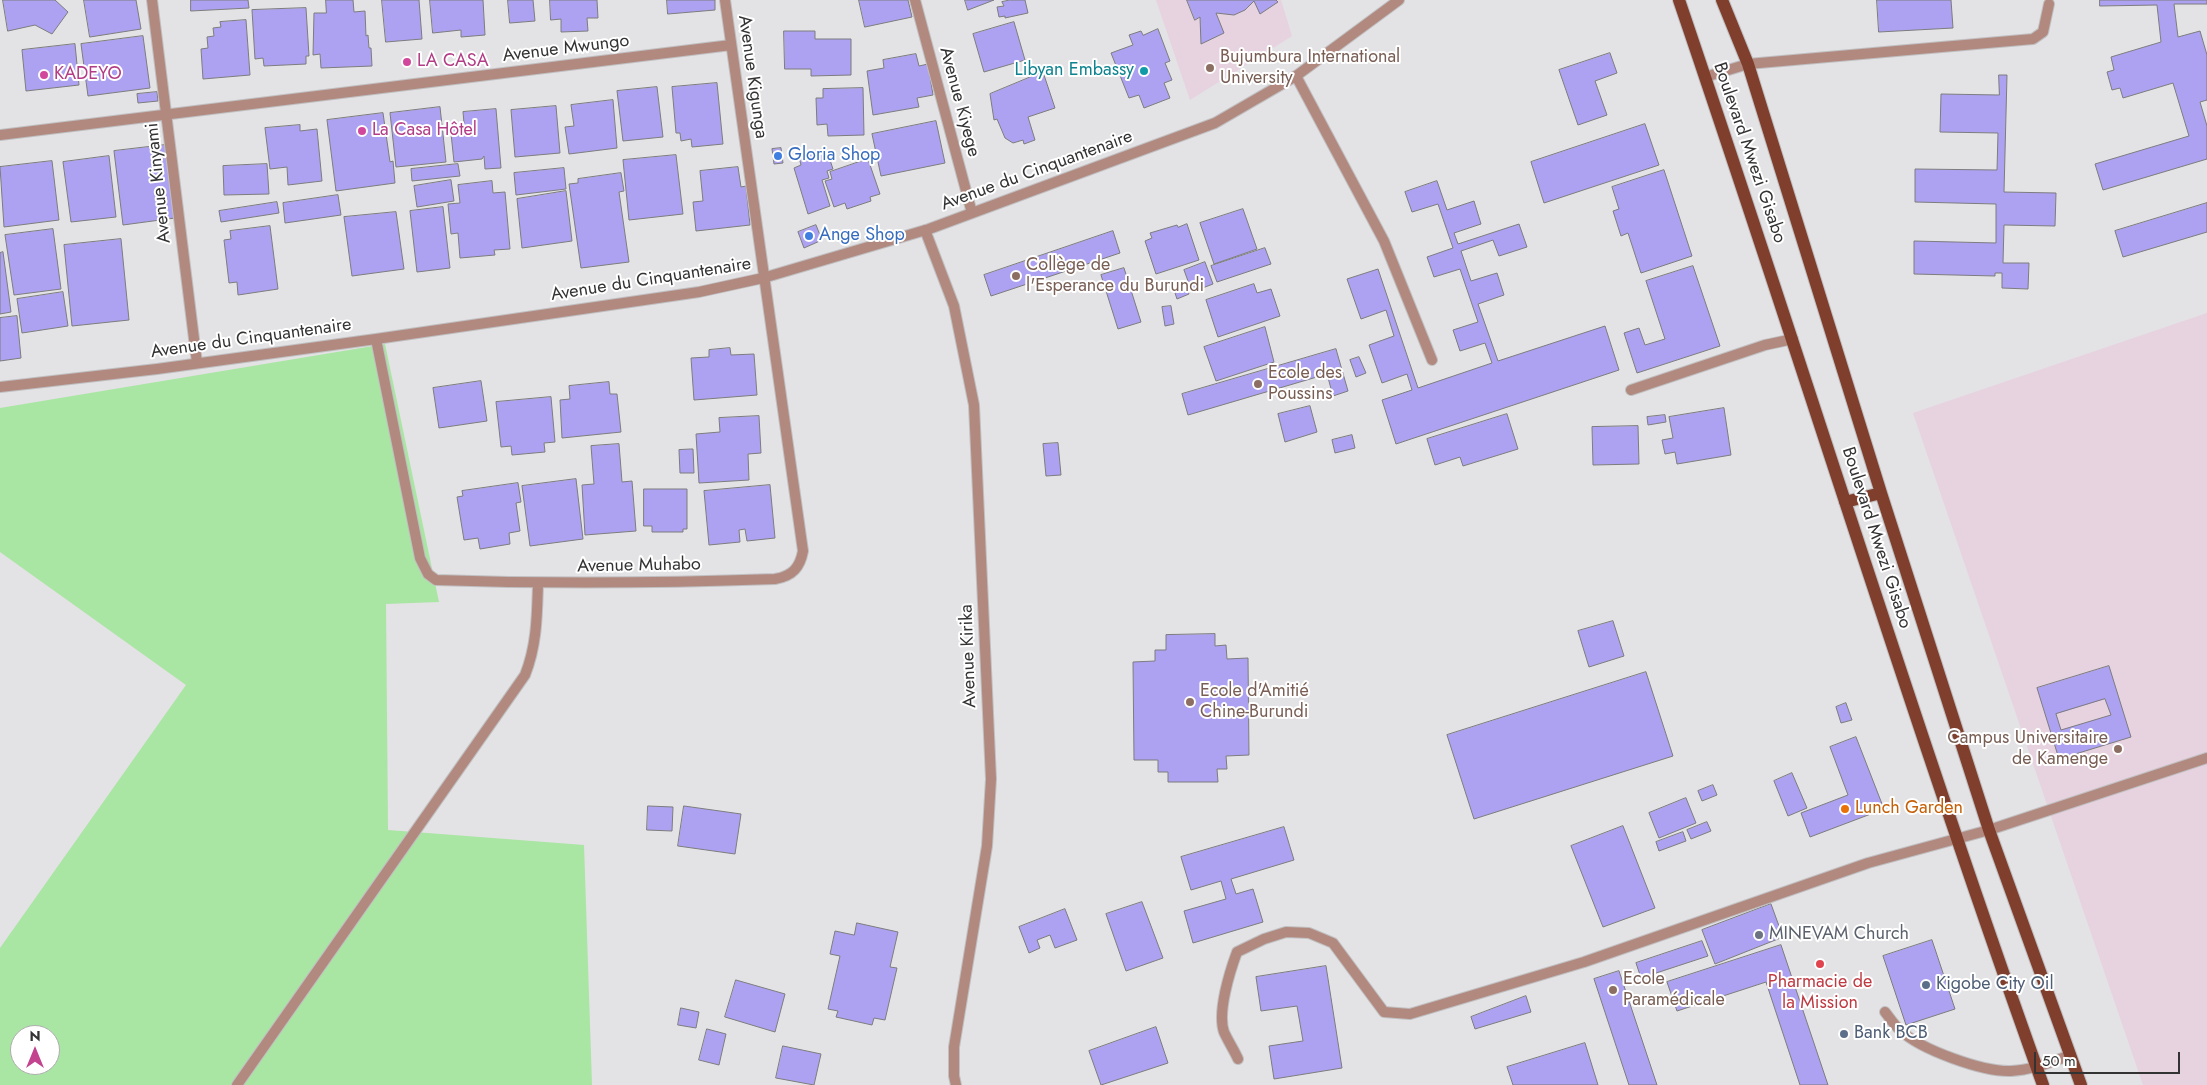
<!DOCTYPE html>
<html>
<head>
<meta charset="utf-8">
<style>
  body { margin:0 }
  #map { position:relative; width:2207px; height:1085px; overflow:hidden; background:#e3e2e4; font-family:Jost,sans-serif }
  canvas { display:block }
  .north { position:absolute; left:10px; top:1025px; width:50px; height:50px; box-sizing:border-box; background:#fff; border:1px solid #adadad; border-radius:50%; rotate:0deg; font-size:14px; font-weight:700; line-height:20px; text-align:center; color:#333 }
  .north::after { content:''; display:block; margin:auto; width:18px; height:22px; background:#c3438e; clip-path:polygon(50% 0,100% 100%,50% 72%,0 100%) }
  .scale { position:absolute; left:2034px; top:1052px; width:146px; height:22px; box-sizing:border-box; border:2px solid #333; border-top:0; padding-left:6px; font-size:15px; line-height:18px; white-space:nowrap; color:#333; -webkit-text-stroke:4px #fff; paint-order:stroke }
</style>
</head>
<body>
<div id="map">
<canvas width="2207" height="1085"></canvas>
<div class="north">N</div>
<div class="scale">50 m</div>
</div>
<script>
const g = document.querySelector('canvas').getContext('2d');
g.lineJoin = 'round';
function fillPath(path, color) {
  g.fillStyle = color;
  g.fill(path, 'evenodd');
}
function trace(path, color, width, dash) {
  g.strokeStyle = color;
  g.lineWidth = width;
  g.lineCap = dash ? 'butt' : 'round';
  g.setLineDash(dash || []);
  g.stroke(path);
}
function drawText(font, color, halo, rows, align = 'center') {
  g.font = font + ' Jost,sans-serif';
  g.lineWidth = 4;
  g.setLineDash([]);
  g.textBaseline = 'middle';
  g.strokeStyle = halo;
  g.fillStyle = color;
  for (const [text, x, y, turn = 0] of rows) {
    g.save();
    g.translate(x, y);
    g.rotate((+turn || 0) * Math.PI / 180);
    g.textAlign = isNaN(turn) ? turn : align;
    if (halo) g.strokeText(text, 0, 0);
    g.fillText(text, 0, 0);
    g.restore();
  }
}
fillPath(new Path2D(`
  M1156 0H1281L1292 36 1190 100Z
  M2207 313V1085H2143L1913 413Z`), '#e7d2e0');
fillPath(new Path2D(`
  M385 344 439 602 386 604 388 830 584 845 592 1085H0V948L186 685 0 552V408ZM20 1035H50V1065H20Z`), '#a9e5a3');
const building = new Path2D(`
  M3 0H55L68 12 52 34 35 25 8 31Z
  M84 0H136L141 29 90 37Z
  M191 0H248L249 8 191 11Z
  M326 0H353L354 12 365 11 366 36 368 35 369 48H371L372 66 321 68 320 54 313 55 314 13H326Z
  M382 0H419L422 39 386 42Z
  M430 0H483L485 35 461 37V30L433 33Z
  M508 0H533L535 21 510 23Z
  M550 0H597L598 18H587L588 31 561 32V19L551 20Z
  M667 0H715V10L668 14Z
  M859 0H908L912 17 865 27Z
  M965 0H994L968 10Z
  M1010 0H1025L1028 13 1005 18V16L999 17 997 7 1004 6 1002 2Z
  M1187 0H1276L1278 2 1260 14 1254 1 1245 10 1234 15 1216 13 1224 33 1201 44 1200 17 1195 20Z
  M1877 0H1951L1953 28 1879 32Z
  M2100 0H2207V4H2174L2178 37 2200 31 2207 55V100L2200 102 2207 126V159L2103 190 2095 164 2189 136 2173 83 2123 98 2120 88 2112 90 2107 72 2114 70 2111 57 2161 42 2157 5 2100 6Z
  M306 8 309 56H306V64L264 66 263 58 255 59 252 10Z
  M246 20 250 75 203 79 201 49 208 48 207 37 214 36 213 28 221 27 220 22Z
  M1014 22 1025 60 984 72 973 34Z
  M1158 29 1170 61 1165 63 1172 80 1164 83 1170 98 1144 108 1139 95 1129 98 1111 53 1133 45 1129 35 1141 31 1143 35Z
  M784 31H815V39H851V75L811 76V69H785Z
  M143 36 150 88 88 96 81 44Z
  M75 44 79 85 26 91 22 50Z
  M1610 53 1617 73 1595 81 1607 115 1578 125 1559 70Z
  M916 54 919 66 928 64 933 95 917 98 919 107 873 115 867 71 884 68 883 60Z
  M1043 72 1055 108 1028 117 1035 140 1024 144 1023 140 1013 143 1005 138 997 119 994 120 990 94Z
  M1999 75H2007L2004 192 2056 193 2055 226 2004 225 2003 263H2029L2028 289 2002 288V273H1995V276L1914 274V241L1996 243V204L1915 202V169L1997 170 1998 133 1940 132 1941 94 1999 95Z
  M717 83 723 144 692 147 691 139 681 141 680 133H676L672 87Z
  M657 87 663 137 623 141 617 91Z
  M863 88 864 135 828 136 827 124 817 125 816 98H823V89Z
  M157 92 158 101 138 103 137 94Z
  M613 100 617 148 569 154 565 127 574 126 571 105Z
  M556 106 560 153 515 157 511 110Z
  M440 107 446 162 396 167 390 113Z
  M496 109 501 168 485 169 484 156 482 159 454 162 450 124 464 123 463 112Z
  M383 113 390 162 393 161 395 183 336 191 327 120Z
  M936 121 945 163 881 176 872 134Z
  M1645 124 1659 165 1544 203 1531 162Z
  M300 125V131L317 129 322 181 288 185 287 167 270 169 265 128Z
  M165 145 175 218 123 225 114 151Z
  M781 148 783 163 774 164 772 149Z
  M826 148 833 169 827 171 829 178 822 180 830 206 808 214 794 168 801 165 799 157Z
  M676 155 683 214 629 220 623 160Z
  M109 156 116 217 71 222 63 162Z
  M868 159 880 194 870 197 871 201 847 209 845 203 834 207 825 181 832 179 830 172Z
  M52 161 59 220 4 227 0 167Z
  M267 164 269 194 224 195 223 166Z
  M458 164 460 176 412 181 411 169Z
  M738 167 741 187 746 186 750 225 696 231 693 202 703 201 700 171Z
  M564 168 566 189 516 195 514 173Z
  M1664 170 1692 256 1641 273 1628 233 1621 236 1613 211 1619 209 1612 187Z
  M621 173 624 191 619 192 629 262 581 268 569 184 578 183V179Z
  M451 180 454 201 417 207 414 186Z
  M492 181 493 193 505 192 510 249 494 250 495 255 460 258 458 233 451 234 448 204 460 203 458 185Z
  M1437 181 1447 210 1474 201 1481 224 1454 233 1458 244 1519 224 1527 247 1499 256 1493 240 1461 251 1471 281 1497 273 1504 295 1478 304 1498 361 1605 326 1619 370 1396 444 1382 400 1412 390 1407 374 1382 383 1369 345 1394 336 1386 310 1361 319 1347 279 1378 269 1418 388 1492 363 1485 343 1460 351 1453 330 1478 322 1460 269 1434 277 1427 257 1453 248 1438 204 1412 212 1405 192Z
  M566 191 572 241 522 248 517 199Z
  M338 195 341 215 285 223 283 203Z
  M277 202 279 213 221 222 219 211Z
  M2207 203V232L2123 257 2115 231Z
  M443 207 450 268 417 272 410 211Z
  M1243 209 1257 249 1214 264 1200 223Z
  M396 212 404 269 352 276 344 217Z
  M1187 224 1199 260 1156 274 1145 241 1152 238 1150 233 1177 225 1178 227Z
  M816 225 822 240 804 248 798 232Z
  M270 226 278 289 238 295 237 282 229 283 224 240 231 239 230 231Z
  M53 229 61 289 14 295 5 235Z
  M1113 231 1120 253 991 296 984 275Z
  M121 239 129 320 72 326 64 245Z
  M1265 248 1271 264 1217 282 1211 266Z
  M3 252 11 312 0 314V253Z
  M1205 262 1213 284 1192 292 1184 270Z
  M1693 266 1720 346 1637 373 1624 333 1639 328 1645 345 1665 339 1646 281Z
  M1124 268 1141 322 1118 329 1101 275Z
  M1254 284 1257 293 1271 289 1280 316 1218 337 1206 300Z
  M1186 286 1189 294 1177 299 1174 290Z
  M63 292 68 326 22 333 17 299Z
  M1171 306 1174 324 1165 326 1162 307Z
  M17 316 21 358 0 361V318Z
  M1265 327 1274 362 1216 381 1204 347Z
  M730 348 731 355 754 354 757 395 694 400 691 358 709 357V350Z
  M1336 349 1348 391 1333 396 1327 374 1188 415 1182 394Z
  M1359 357 1366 373 1356 377 1350 360Z
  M481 381 487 421 439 428 433 388Z
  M609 382 610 394H617L621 432 562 438 560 400 570 399 569 386Z
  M551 397 555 442 544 443 545 452 512 455 511 446 501 447 496 402Z
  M1310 406 1317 432 1285 442 1278 414Z
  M1724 408 1731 455 1677 464 1675 452 1665 454 1662 440 1673 438 1669 417Z
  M1507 414 1518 449 1463 466 1460 457 1435 465 1427 439Z
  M1665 415 1666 422 1648 425 1647 417Z
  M759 416 761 453 748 454 749 480 699 483 696 434 720 432 719 418Z
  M1638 426 1639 464 1593 465 1592 427Z
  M1352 435 1355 448 1335 453 1332 440Z
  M1058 443 1061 475 1046 476 1043 444Z
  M619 444 622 482 632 481 636 531 585 535 582 485 594 484 591 446Z
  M691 449H693L694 473H680L679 450Z
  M576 479 583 539 530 546 522 486Z
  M518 483 521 502 516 503 520 531 509 533 510 544 480 549 478 538 464 540 457 497 463 496 462 491Z
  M770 485 775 538 747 541 745 529 739 530 740 542 709 545 704 491Z
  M644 489H687V529H683V532H652V526H644Z
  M1613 621 1624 656 1589 667 1578 631Z
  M1215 634V646L1226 645 1227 659 1248 658 1249 755 1226 756 1227 769H1217L1218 782H1168V772H1158V760H1134L1133 662 1155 661V650H1166V635Z
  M2109 666 2131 737 2059 759 2037 688ZM2105 699 2111 715 2061 730 2056 714Z
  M1646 672 1673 756 1474 819 1447 735Z
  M1846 703 1852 720 1841 723 1836 707Z
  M1856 737 1884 809 1810 837 1801 813 1848 795 1830 747Z
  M1792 773 1807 808 1788 816 1774 781Z
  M1713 785 1717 795 1702 801 1698 791Z
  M1686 798 1696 823 1659 838 1649 813Z
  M648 806 673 807 672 831 647 830Z
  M684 806 741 814 735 854 678 846Z
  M1707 822 1711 831 1691 839 1687 830Z
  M1623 826 1655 908 1603 927 1571 846Z
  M1284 827 1294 860 1231 879 1236 894 1253 889 1263 922 1193 943 1184 911 1226 899 1221 881 1191 890 1181 857Z
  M1683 832 1686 841 1659 851 1656 842Z
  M1142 902 1163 958 1126 971 1106 914Z
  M1771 904 1783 937 1715 964 1702 930Z
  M1065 909 1077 940 1055 948 1050 935 1037 940 1040 948 1029 953 1019 927Z
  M857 923 898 932 890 967 897 968 885 1020 874 1018 872 1025 836 1017 838 1011 828 1009 840 956 830 954 835 931 854 935Z
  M1932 940 1955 1009 1906 1025 1883 956Z
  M1702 941 1708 956 1641 978 1636 963Z
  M1781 945 1828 1085H1800L1766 982 1677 1011 1667 982Z
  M1326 966 1342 1068 1274 1079 1269 1046 1303 1041 1297 1006 1261 1011 1256 977Z
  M1619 971 1657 1085H1629L1594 979Z
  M736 980 785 994 775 1032 725 1017Z
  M1526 996 1531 1012 1475 1029 1471 1017Z
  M681 1008 699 1012 696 1028 678 1025Z
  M1156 1027 1168 1063 1101 1085 1089 1051Z
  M707 1029 726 1034 719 1065 699 1060Z
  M1585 1043 1598 1085H1513L1507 1067Z
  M783 1046 821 1054 814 1085 776 1078Z`);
fillPath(building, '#ada2f1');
trace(building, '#7c7c7e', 1);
const lane = new Path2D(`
  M1296 76 1384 241 1432 360
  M1705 77 1748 64 2033 39 2043 32 2049 4
  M1631 390 1765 345 1793 339
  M1885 1012C1890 1018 1894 1025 1900 1030 1921 1050 1983 1072 2011 1071 2032 1070 2051 1062 2071 1055
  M1238 1059C1234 1050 1228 1041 1224 1032 1217 1012 1230 971 1237 952L1264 939 1286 932 1309 933 1333 943 1384 1012 1410 1014 1584 962 1868 863 1989 830 2207 758`);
const street = new Path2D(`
  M152 0 197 363
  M915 0 972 213
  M0 135 731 45
  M925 230 954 306 974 405 991 779 987 846 954 1047V1076L956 1085
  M376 339 420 558 428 574 436 580C549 584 662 583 775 579 793 576 800 567 803 551L725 0
  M0 387 157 369 376 339 699 292 763 278 929 229 1215 123 1296 76 1399 0
  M237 1085 525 675C537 645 537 615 538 584`);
const primary = new Path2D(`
  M1679 0C1802 361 1914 726 2043 1085
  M1722 0 1748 64 1881 493 1989 830 2081 1085
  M1845 502 1881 493`);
trace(lane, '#c0bfc1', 12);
trace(street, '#c0bfc1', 12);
trace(primary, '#c0bfc1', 14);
trace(lane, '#b1897f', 10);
trace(street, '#b1897f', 10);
trace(primary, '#803e2d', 12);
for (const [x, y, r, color] of [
  [407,62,5,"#d1479c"],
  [1210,68,5,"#8d6e63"],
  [1144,71,5,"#0f9aa8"],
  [44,75,5,"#d1479c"],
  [362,131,5,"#d1479c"],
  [778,156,5,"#3f7fe0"],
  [809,236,5,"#3f7fe0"],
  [1016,276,5,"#8d6e63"],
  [1258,384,5,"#8d6e63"],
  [1190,702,5,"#8d6e63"],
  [2118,749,5,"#8d6e63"],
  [1845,809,5,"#e8710a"],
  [1759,935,5,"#6b7280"],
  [1820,964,5,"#e0444e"],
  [1926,985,5,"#5c6f8a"],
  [1613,990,5,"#8d6e63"],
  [1844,1034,5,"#5c6f8a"]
]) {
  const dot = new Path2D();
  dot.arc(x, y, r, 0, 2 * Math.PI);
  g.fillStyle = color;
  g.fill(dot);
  trace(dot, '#fff', 2);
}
drawText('18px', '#333', '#fff', [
  ["Avenue Mwungo",566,49,-7],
  ["Avenue Kigunga",752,77,82],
  ["Avenue Kiyege",959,102,75],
  ["Boulevard Mwezi Gisabo",1749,153,71],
  ["Avenue du Cinquantenaire",1037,171,-20],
  ["Avenue Kinyami",159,183,-96],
  ["Avenue du Cinquantenaire",651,280,-9],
  ["Avenue du Cinquantenaire",251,339,-8],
  ["Boulevard Mwezi Gisabo",1876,538,72],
  ["Avenue Muhabo",639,566,-1],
  ["Avenue Kirika",969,656,-92]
]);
drawText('18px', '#785e54', '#fff', [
  ["Bujumbura International",1220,58],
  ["University",1220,79],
  ["Collège de",1026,266],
  ["l'Esperance du Burundi",1026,287],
  ["Ecole des",1268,374],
  ["Poussins",1268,395],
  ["Ecole d'Amitié",1200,692],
  ["Chine-Burundi",1200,713],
  ["Campus Universitaire",2108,739,"right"],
  ["de Kamenge",2108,760,"right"],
  ["Ecole",1623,980],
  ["Paramédicale",1623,1001]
], 'left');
drawText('18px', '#b23c85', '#fff', [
  ["LA CASA",417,62],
  ["KADEYO",54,75],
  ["La Casa Hôtel",372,131]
], 'left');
drawText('18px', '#0d838f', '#fff', [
  ["Libyan Embassy",1134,71]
], 'right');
drawText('18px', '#366cbe', '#fff', [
  ["Gloria Shop",788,156],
  ["Ange Shop",819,236]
], 'left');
drawText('18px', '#c56008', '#fff', [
  ["Lunch Garden",1855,809]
], 'left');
drawText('18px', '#5b616d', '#fff', [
  ["MINEVAM Church",1769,935]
], 'left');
drawText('18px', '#be3a42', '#fff', [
  ["Pharmacie de",1820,983],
  ["la Mission",1820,1004]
]);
drawText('18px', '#4e5e75', '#fff', [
  ["Kigobe City Oil",1936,985],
  ["Bank BCB",1854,1034]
], 'left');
</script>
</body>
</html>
